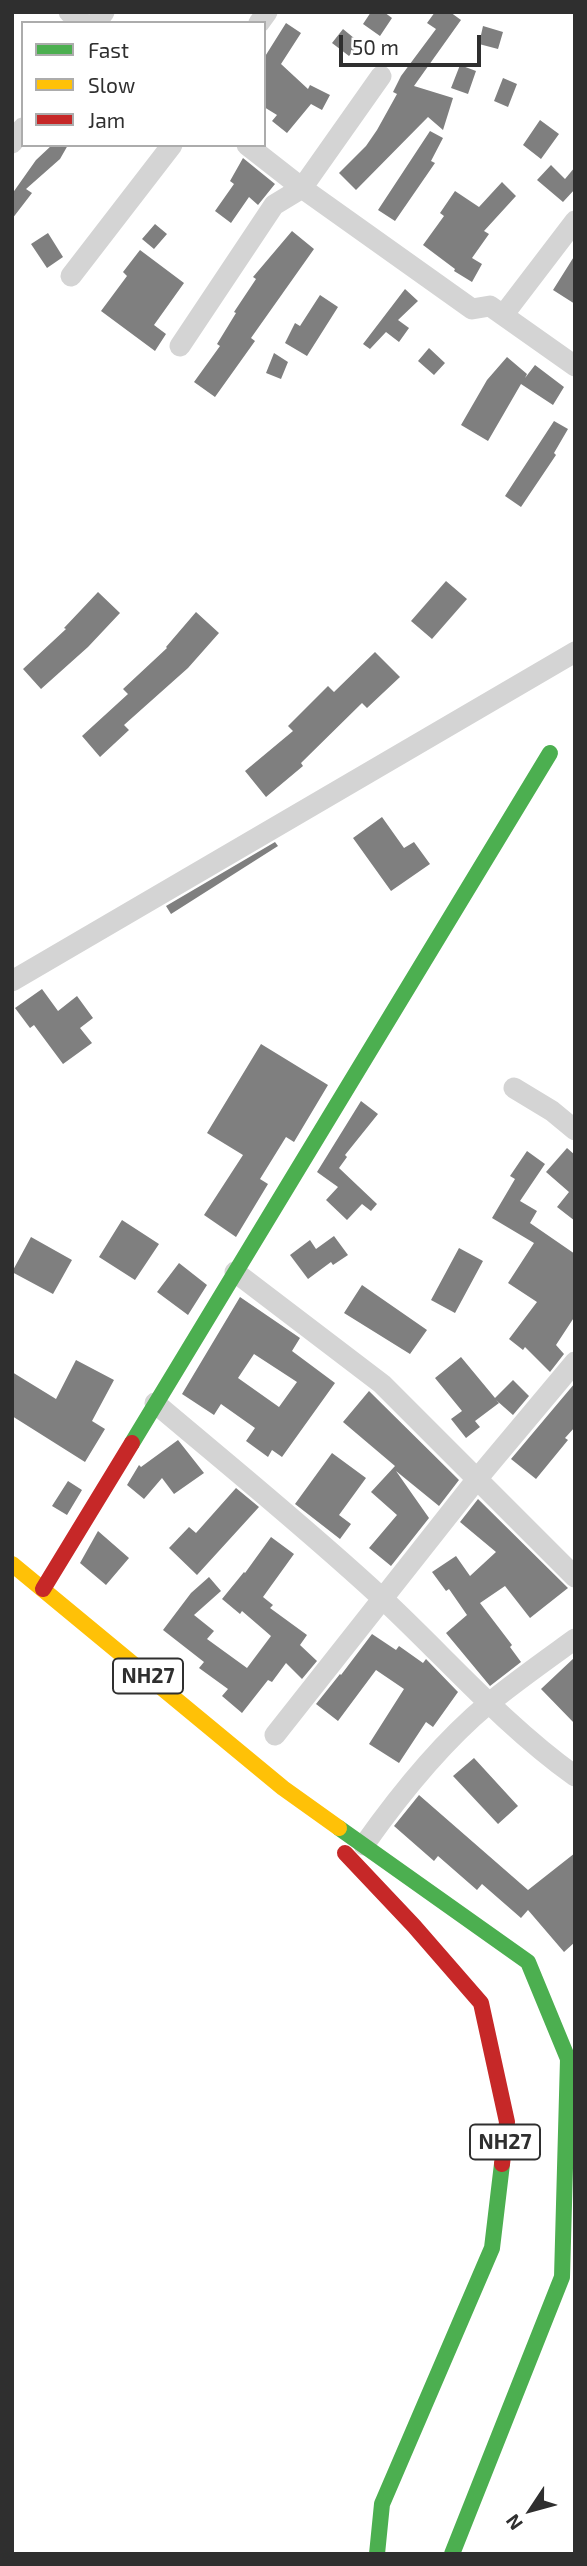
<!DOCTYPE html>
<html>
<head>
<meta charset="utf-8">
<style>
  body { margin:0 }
  #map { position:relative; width:587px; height:2566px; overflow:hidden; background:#fff; font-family:"Exo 2",sans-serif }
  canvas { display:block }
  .frame { position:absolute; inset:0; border:14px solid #2f2f2f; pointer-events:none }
  .legend { position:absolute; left:21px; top:21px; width:245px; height:126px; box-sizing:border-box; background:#fff; border:2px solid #acacac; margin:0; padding:9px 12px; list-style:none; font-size:21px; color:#2f2f2f }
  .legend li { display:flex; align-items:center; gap:14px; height:35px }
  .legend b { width:35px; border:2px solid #acacac }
  .north { position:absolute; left:496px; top:2475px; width:70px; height:70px; -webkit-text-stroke:5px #fff; paint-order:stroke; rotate:234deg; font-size:19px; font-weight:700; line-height:28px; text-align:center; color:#2f2f2f }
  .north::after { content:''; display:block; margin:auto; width:24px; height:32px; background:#2f2f2f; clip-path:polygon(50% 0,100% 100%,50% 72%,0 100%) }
  .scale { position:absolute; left:339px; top:35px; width:142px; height:32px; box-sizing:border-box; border:4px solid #2f2f2f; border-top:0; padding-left:9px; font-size:21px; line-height:24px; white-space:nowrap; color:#2f2f2f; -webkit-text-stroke:5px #fff; paint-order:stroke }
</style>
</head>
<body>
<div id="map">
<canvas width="587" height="2566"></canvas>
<div class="frame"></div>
<ul class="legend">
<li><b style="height:9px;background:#4caf50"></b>Fast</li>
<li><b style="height:9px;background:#ffc107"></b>Slow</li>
<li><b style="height:9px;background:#c62828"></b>Jam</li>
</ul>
<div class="north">N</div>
<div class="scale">50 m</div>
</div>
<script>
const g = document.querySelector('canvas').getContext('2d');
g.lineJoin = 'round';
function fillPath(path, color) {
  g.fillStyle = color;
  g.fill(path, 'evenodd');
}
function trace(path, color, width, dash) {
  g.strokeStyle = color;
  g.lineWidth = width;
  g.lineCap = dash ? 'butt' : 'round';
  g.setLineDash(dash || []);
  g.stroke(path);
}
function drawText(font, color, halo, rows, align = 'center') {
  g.font = font + ' "Exo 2",sans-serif';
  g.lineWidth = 7;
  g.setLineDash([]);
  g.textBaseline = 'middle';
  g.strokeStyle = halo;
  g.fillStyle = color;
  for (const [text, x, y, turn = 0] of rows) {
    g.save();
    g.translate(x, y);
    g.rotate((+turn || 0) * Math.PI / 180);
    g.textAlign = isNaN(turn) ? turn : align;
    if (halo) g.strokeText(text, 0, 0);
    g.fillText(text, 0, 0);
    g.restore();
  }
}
fillPath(new Path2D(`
  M371 12H384L392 18 380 36 363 24Z
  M435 12H450L461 20 414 86 453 98 443 130 428 117 356 190 339 173 366 146 377 130 397 94 393 92 401 76 436 29 427 23Z
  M286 23 301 33 281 64 308 89 310 85 330 95 322 110 311 104 287 133 272 121 277 115 264 107V58Z
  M483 26 503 32 498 49 479 44Z
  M343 29 360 43 349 56 332 43Z
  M460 65 476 71 468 94 451 88Z
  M503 78 517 84 508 107 494 101Z
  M540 120 559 134 541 159 523 145Z
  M430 131 443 138 431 161 435 163 395 221 378 210Z
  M52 145H68L60 159 26 189 32 193 12 219V194L36 160Z
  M243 158 275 184 258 205 249 197 231 223 215 211 234 184 230 181Z
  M551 165 565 179 575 167V189L563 202 537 180Z
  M502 182 516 196 484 231 489 234 472 258 482 264 472 282 454 271 455 269 423 245 444 216 440 213 455 191 479 207Z
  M155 224 167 234 154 249 142 239Z
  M292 231 314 249 251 338 255 341 215 397 194 382 220 346 217 344 236 313 234 312 256 279 253 277Z
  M48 233 63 257 47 268 31 244Z
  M140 250 184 283 154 325 166 334 155 351 101 311 127 276 123 272Z
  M575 255V304L553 290Z
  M405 289 418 301 398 320 409 328 399 342 386 332 370 349 363 344Z
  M320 295 338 307 307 356 285 343 295 323 300 326Z
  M429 348 445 363 434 375 418 361Z
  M274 353 288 362 281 379 266 373Z
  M507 357 527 374 525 378 535 365 564 387 553 405 521 384 488 441 461 425 487 380Z
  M554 421 568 429 554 453 556 455 521 507 505 496Z
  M446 581 467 599 432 639 411 621Z
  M98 592 120 613 88 647 41 689 23 669 66 629 64 628Z
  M196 612 219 633 188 668 124 725 129 730 100 757 82 736 128 694 123 689 167 648 166 647Z
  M375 652 400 677 367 708 362 703 301 763 303 766 266 797 245 771 293 731 288 726 328 686 334 692Z
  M382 817 404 848 414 842 430 864 391 891 353 838Z
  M275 842 278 846 171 914 166 906Z
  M42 989 58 1011 77 996 93 1018 80 1028 92 1043 63 1064 34 1025 30 1028 15 1008Z
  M261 1044 328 1085 294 1142 286 1137 260 1179 268 1184 236 1237 204 1215 243 1155 207 1133Z
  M361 1101 378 1114 345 1155 347 1157 339 1168 377 1204 371 1211 362 1204 347 1220 326 1200 338 1187 317 1172Z
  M567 1148 575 1155V1221L557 1207 569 1192 546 1172Z
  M527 1151 545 1164 520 1201 537 1211 530 1223 575 1254V1316L556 1345 564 1354 550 1372 525 1347 523 1350 509 1339 537 1302 508 1283 534 1243 492 1218 515 1179 510 1176Z
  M122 1220 159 1244 135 1280 99 1257Z
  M334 1236 348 1255 333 1265 331 1262 308 1279 290 1255 310 1240 316 1249Z
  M31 1237 72 1260 53 1294 12 1272Z
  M459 1248 483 1261 455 1313 431 1300Z
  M179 1263 207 1285 188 1315 157 1292Z
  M362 1285 427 1330 410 1354 344 1313Z
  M240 1297 300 1338 292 1351 335 1383 282 1457 272 1450 268 1457 246 1441 255 1428 221 1404 214 1415 182 1394ZM254 1354 297 1382 279 1407 238 1378Z
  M461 1357 495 1398 513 1380 529 1396 513 1415 496 1400 499 1403 475 1421 480 1427 466 1438 451 1419 462 1411 435 1378Z
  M76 1360 114 1380 92 1421 105 1429 85 1462 12 1416V1372L56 1399Z
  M575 1383V1427L565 1438 568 1440 536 1479 511 1459Z
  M369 1391 459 1480 439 1506 396 1471 429 1518 391 1566 369 1548 397 1515 371 1492 395 1466 343 1422Z
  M178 1440 204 1473 174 1494 162 1478 144 1499 127 1485 139 1465 141 1467Z
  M332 1453 366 1478 339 1515 351 1524 340 1539 295 1504Z
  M68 1481 82 1490 67 1515 52 1506Z
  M236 1488 259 1507 197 1575 169 1548 189 1527 196 1533Z
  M478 1499 568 1588 530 1618 505 1586 480 1603 512 1645 510 1647 521 1662 490 1686 446 1633 467 1615 449 1589 446 1591 432 1572 456 1556 470 1576 496 1552 460 1522Z
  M98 1531 129 1558 106 1585 80 1563Z
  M271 1537 294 1554 263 1597 273 1605 270 1608 307 1635 300 1645 317 1661 302 1679 286 1663 272 1682 268 1680 242 1713 222 1696 228 1689 199 1668 204 1662 163 1630 191 1593 209 1577 221 1591 194 1615 214 1631 207 1639 247 1668 271 1636 242 1611 240 1614 222 1599 244 1572 245 1573Z
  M372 1634 396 1650 399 1646 423 1663 426 1659 458 1692 433 1727 426 1722 399 1763 369 1744 404 1689 376 1670 338 1721 316 1704 340 1674 341 1675Z
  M575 1657V1724L541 1689Z
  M474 1758 518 1806 498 1824 453 1776Z
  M419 1795 528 1890 575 1853V1942L564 1952 528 1910 521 1918 482 1884 477 1890 438 1856 434 1861 394 1826Z`), '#7f7f7f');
trace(new Path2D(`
  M69 12 83 23
  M96 23 104 12
  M259 23 267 12
  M12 143 23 128
  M247 145 302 188 472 309 490 306 575 366
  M71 276 172 145
  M504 314 575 221
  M180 346 274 205 302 188 381 76
  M12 981 575 652
  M514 1088 552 1111 575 1130
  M235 1272 382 1384 575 1577
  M155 1403C232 1468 311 1532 384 1600 448 1660 504 1725 575 1776
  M275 1735 477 1479 575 1362
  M364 1845C400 1794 440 1744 488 1704 516 1681 546 1660 575 1639`), '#d4d4d4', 21);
trace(new Path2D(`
  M132 1443 550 753
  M339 1828 528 1962 568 2059 562 2277 452 2554
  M377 2554 382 2504 492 2248 502 2164`), '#4caf50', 16);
trace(new Path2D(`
  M12 1564 283 1788 339 1828`), '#ffc107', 16);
trace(new Path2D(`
  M43 1589 132 1443
  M345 1853 414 1926 481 2003 507 2122 502 2164`), '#c62828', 16);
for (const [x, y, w] of [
  [148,1676,70],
  [505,2142,70]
]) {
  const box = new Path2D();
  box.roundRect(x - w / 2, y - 17.5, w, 35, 5);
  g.fillStyle = '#fff';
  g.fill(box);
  trace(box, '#2f2f2f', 2);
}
drawText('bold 21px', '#2f2f2f', null, [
  ["NH27",148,1676],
  ["NH27",505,2142]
]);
</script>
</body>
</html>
